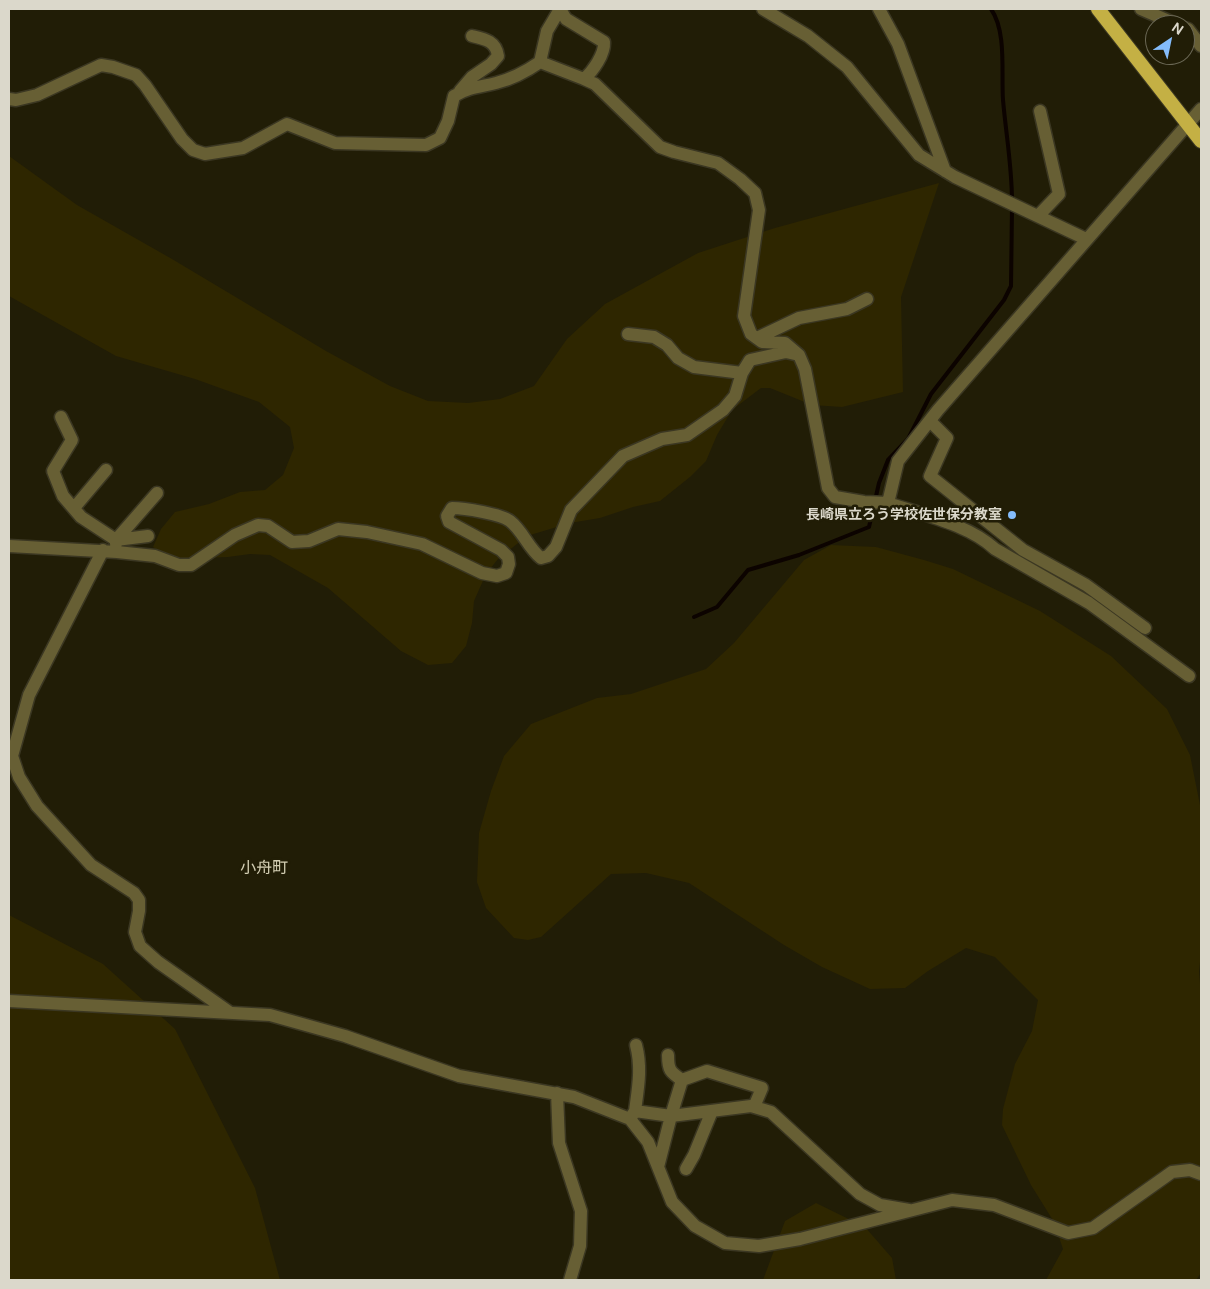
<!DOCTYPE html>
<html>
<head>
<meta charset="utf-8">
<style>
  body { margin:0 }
  #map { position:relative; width:1210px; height:1289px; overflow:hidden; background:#211d06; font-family:"DM Sans",sans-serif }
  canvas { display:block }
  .frame { position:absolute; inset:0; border:10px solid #dbd8cb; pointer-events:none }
  .north { position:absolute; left:1145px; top:15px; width:50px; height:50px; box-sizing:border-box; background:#211d06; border:1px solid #6b6855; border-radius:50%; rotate:34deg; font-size:14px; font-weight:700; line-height:20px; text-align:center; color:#dbd8cb }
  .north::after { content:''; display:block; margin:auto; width:18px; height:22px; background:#84bcfb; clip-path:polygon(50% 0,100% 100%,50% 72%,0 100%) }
</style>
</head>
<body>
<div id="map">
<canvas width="1210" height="1289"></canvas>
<div class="frame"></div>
<div class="north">N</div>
</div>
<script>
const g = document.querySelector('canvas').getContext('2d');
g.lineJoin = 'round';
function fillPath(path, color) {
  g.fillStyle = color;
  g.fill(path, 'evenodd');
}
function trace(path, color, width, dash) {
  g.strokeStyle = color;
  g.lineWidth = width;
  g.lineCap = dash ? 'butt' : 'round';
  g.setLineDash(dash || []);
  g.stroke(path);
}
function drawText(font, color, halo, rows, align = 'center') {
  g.font = font + ' "DM Sans","Noto Sans JP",sans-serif';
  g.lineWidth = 5;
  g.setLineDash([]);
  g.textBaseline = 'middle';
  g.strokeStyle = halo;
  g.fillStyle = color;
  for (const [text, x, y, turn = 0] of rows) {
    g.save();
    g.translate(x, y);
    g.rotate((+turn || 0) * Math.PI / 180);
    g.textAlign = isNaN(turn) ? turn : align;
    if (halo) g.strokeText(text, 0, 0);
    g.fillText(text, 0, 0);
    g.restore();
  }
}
fillPath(new Path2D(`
  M9 156 77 205 172 259 326 351 390 386 428 401 468 403 500 399 534 386 567 339 605 304 698 253 775 228 939 183 901 297 903 392 842 407 812 405 770 388H761L732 410 717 435 706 461 690 477 660 501 633 507 600 518 570 523 527 536 498 559 486 574 474 601 472 623 466 646 452 663 428 665 401 651 328 588 270 555 250 554 228 557 171 559 153 547 161 529 175 512 209 504 240 492 265 490 283 475 294 448 290 427 259 402 195 379 116 356 9 296Z
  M831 545 876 547 924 560 953 569 1040 611 1111 656 1167 709 1190 755 1200 805 1201 818V954L1199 971 1201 996V1273L1196 1280H1046L1063 1249 1054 1222 1031 1185 1002 1125 1003 1109 1015 1064 1032 1031 1038 1000 995 957 966 948 928 971 905 988 870 989 822 967 784 945 689 883 646 873 611 874 541 937 528 940 514 938 486 908 477 882 479 833 491 791 504 756 531 724 597 698 631 694 706 669 734 643 804 560Z
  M9 915 103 964 175 1029 255 1188 280 1280H9Z
  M816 1203 865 1227 892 1258 896 1280H763L785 1221Z`), '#2e2600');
trace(new Path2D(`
  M991 9C1007 32 1001 73 1003 100 1006 134 1012 167 1012 201
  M694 617 717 607 748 570 799 555 869 527 879 483 888 460 908 439 931 394 1004 300 1011 286 1012 208`), '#0c0300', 4);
const minor = new Path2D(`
  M763 9 808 36 847 67 919 155 955 177 1086 239
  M879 9 898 44 945 171
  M1141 9 1178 25
  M1185 28 1188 29 1201 46
  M540 62 584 79C593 71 605 54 604 42L566 19 560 9
  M584 79 595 84 660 147 674 152 718 163 740 179 755 193 759 210 744 316 751 334 762 342 785 343 799 355 805 369 828 488 835 497 864 502 888 503 898 461 938 410 1201 109
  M460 91 472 77 491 64 498 56C496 41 485 39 472 36
  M9 99 16 100 37 95 101 65 113 67 136 75 145 85 182 139 193 150 205 154 243 148 287 124 335 143 426 145 440 138 448 121 454 96C469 87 480 87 496 83 512 79 527 71 540 62L547 31 560 9
  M1038 216 1059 194 1040 111
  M628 334 654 337 667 345 678 358 694 367 742 373
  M757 338 799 318 847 309 867 299
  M61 417 72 440 53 471 63 496 81 517 116 540 157 493
  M930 421 947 438 930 476 1023 550 1086 585 1145 628
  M888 503C923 515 968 524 995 549L1089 603 1189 676
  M74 508 106 470
  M116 544V540L148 536
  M9 546 117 552 155 556 179 565H191L235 535 258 525 268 526 292 542 309 541 338 529 367 532 422 544 482 573 497 576 506 573 509 564 508 557 501 550 449 522 447 516 452 508C464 508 501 514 510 521 523 531 528 548 541 558L548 556 556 547 571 510 623 456 662 439 687 435 723 410 735 396 742 373 750 360 786 352 799 355
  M103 550 29 695 12 756 19 777 37 806 91 865 134 893 139 900V911L135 932 140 946 158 962 229 1012
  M9 1001 270 1015 345 1036 459 1076 574 1097 630 1119 648 1142 672 1202 695 1226 725 1243 759 1246 800 1239 952 1200 994 1205 1068 1233 1093 1228 1172 1172 1190 1170 1201 1174
  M668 1055C668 1070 670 1072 682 1080
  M557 1093 559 1143 581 1211 580 1246 570 1280
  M635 1111C638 1088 642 1068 636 1045
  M630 1119 635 1111 671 1116 682 1080 707 1071 762 1088 754 1107
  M658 1167 671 1116 751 1106 771 1112 860 1194 880 1205 909 1210
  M686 1169 694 1155 712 1111`);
const trunk = new Path2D(`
  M1098 9 1201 141`);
trace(minor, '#3b3722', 15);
trace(trunk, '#3b3722', 16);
trace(minor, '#675f34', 12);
trace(trunk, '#c4b044', 14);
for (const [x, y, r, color] of [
  [1012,515,5,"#84bcfb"]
]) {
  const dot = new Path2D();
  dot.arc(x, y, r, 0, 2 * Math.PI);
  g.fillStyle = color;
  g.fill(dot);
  trace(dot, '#211d06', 2);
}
drawText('bold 14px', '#dbd8cb', '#211d06', [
  ["長崎県立ろう学校佐世保分教室",1002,515]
], 'right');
drawText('16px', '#d3ceb3', '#211d06', [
  ["小舟町",264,869]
]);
</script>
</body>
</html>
